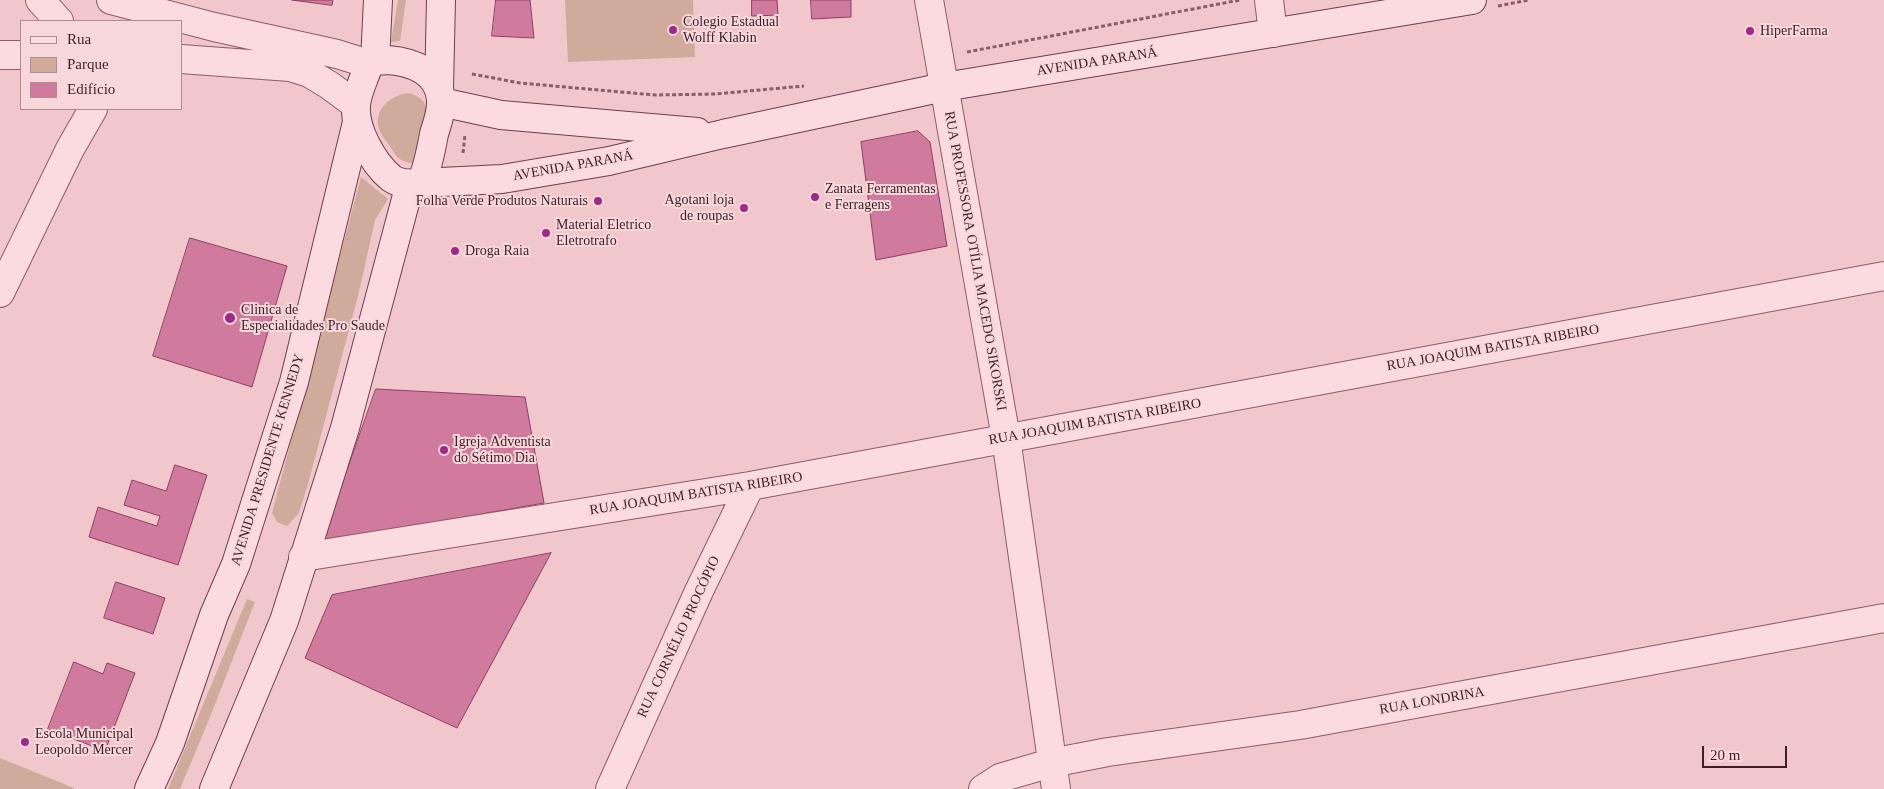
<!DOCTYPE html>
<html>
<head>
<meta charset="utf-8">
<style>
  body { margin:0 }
  #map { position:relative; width:1884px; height:789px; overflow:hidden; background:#f1c7cc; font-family:"Times New Roman",serif }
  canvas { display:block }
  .legend { position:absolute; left:20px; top:20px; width:162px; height:90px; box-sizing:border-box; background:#f8d7db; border:1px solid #ad8d94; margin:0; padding:6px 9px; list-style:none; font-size:15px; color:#3d1f29 }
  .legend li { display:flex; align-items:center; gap:10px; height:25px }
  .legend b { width:25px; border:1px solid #ad8d94 }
  .scale { position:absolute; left:1702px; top:746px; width:85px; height:22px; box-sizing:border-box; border:2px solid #3d1f29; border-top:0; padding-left:6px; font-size:15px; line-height:18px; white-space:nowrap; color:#3d1f29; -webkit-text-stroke:4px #f8d7db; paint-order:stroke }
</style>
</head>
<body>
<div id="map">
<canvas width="1884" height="789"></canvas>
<ul class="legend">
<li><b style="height:6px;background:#fbdbdf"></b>Rua</li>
<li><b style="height:14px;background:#d0aa9a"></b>Parque</li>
<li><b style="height:14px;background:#d07b9d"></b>Edifício</li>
</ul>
<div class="scale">20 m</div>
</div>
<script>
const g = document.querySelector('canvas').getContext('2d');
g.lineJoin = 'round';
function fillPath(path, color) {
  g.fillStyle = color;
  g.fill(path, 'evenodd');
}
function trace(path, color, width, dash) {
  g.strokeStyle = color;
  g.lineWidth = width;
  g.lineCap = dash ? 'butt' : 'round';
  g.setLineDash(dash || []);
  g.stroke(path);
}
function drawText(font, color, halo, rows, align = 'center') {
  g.font = font + ' "Times New Roman",serif';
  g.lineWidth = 4;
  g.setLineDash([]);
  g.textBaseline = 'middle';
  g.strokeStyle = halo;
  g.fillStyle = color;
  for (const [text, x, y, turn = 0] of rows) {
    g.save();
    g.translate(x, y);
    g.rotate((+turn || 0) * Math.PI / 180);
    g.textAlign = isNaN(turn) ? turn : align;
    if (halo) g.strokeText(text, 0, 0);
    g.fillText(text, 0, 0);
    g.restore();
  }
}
fillPath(new Path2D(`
  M398 0H406L400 41 391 42Z
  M565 0H693L695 57 568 62Z
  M409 93C421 97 426 101 427 113L417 161C413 163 410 164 406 162 398 160 393 152 390 146 386 141 381 135 379 129 373 109 391 95 409 93Z
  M361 177 388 199 375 220 358 296 308 484 299 513 287 526 277 522 272 513Z
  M247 599 255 602 208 722 180 789H168Z
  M0 758 74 788V789H0Z`), '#d0aa9a');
const building = new Path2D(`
  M292 0H333L332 5Z
  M496 0H530L534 38 492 36Z
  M752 0H777L778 15 752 16Z
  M811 0H851V17L812 19Z
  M918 131 930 142 947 246 876 260 861 142Z
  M190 238 287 266 252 387 153 356Z
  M376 389 525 397 544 503 322 542Z
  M175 465 207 475 178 565 89 537 98 507 157 526 160 516 124 505 132 480 166 491Z
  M551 553 457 728 305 658 332 595Z
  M116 582 165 598 153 634 104 618Z
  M74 662 103 674 107 663 135 673 105 751 48 729Z`);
fillPath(building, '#d07b9d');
trace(building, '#8e4060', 1);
const minor = new Path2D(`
  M929 0 1006 438 1056 789
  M1269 0 1273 33
  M0 293 70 149 93 109
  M303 557 750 486 1884 276
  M610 789 699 591 750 486
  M983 789 1000 778 1051 763 1108 752 1300 725 1884 618`);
const tertiary = new Path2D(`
  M40 0 59 21
  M111 0 214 27 337 54 369 64
  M0 55H21
  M181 59 290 67 309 73 329 85 356 105`);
const secondary = new Path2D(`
  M388 60C413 62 439 72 441 100 442 111 437 124 434 134 431 151 428 167 421 183 412 184 399 184 391 178 373 163 354 129 356 105 357 92 365 77 369 64L375 61Z
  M375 61 378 0
  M439 88 441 0
  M441 102 501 115 697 132
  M421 183 502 179 609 161 723 134 944 87 1472 0
  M149 789 170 743 214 615 236 564 294 382 357 122
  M214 789 284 621 291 599 345 428 410 184`);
trace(minor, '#8e5b69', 30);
trace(tertiary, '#8e5b69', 30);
trace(secondary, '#703e4e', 30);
trace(new Path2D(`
  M1498 6 1529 0
  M967 52 1240 0
  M472 74 520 83 655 95 715 94 804 86
  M463 153 465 135`), '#8e5b69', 3, [4, 2.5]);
trace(minor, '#fbdbdf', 28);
trace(tertiary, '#fbdbdf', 28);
trace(secondary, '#fbdbdf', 28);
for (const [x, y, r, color] of [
  [673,30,5,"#a0288a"],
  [1750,31,5,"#a0288a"],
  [815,197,5,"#a0288a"],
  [598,201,5,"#a0288a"],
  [744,208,5,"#a0288a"],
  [546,233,5,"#a0288a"],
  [455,251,5,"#a0288a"],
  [230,318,6,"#a0288a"],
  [444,450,5,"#a0288a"],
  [25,742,5,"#a0288a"]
]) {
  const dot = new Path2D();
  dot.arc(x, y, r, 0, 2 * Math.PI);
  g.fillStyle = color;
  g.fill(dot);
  trace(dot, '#f8d7db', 2);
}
drawText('14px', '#3d1f29', '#f8d7db', [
  ["Colegio Estadual",683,22],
  ["Wolff Klabin",683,38],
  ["HiperFarma",1760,31],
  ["Zanata Ferramentas",825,189],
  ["e Ferragens",825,205],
  ["Agotani loja",734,200,"right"],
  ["de roupas",734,216,"right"],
  ["Folha Verde Produtos Naturais",588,201,"right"],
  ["Material Eletrico",556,225],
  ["Eletrotrafo",556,241],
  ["Droga Raia",465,251],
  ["Clinica de",241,310],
  ["Especialidades Pro Saude",241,326],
  ["Igreja Adventista",454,442],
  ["do Sétimo Dia",454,458],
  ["Escola Municipal",35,734],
  ["Leopoldo Mercer",35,750]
], 'left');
drawText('14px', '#3d1f29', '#f8d7db', [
  ["AVENIDA PARANÁ",1097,62,-9],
  ["AVENIDA PARANÁ",573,166,-10],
  ["RUA PROFESSORA OTÍLIA MACEDO SIKORSKI",975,261,80],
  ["RUA JOAQUIM BATISTA RIBEIRO",1493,348,-10],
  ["RUA JOAQUIM BATISTA RIBEIRO",1095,422,-10],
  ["AVENIDA PRESIDENTE KENNEDY",268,460,-73],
  ["RUA JOAQUIM BATISTA RIBEIRO",696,494,-9],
  ["RUA CORNÉLIO PROCÓPIO",679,637,-65],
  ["RUA LONDRINA",1432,701,-10]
]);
</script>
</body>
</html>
